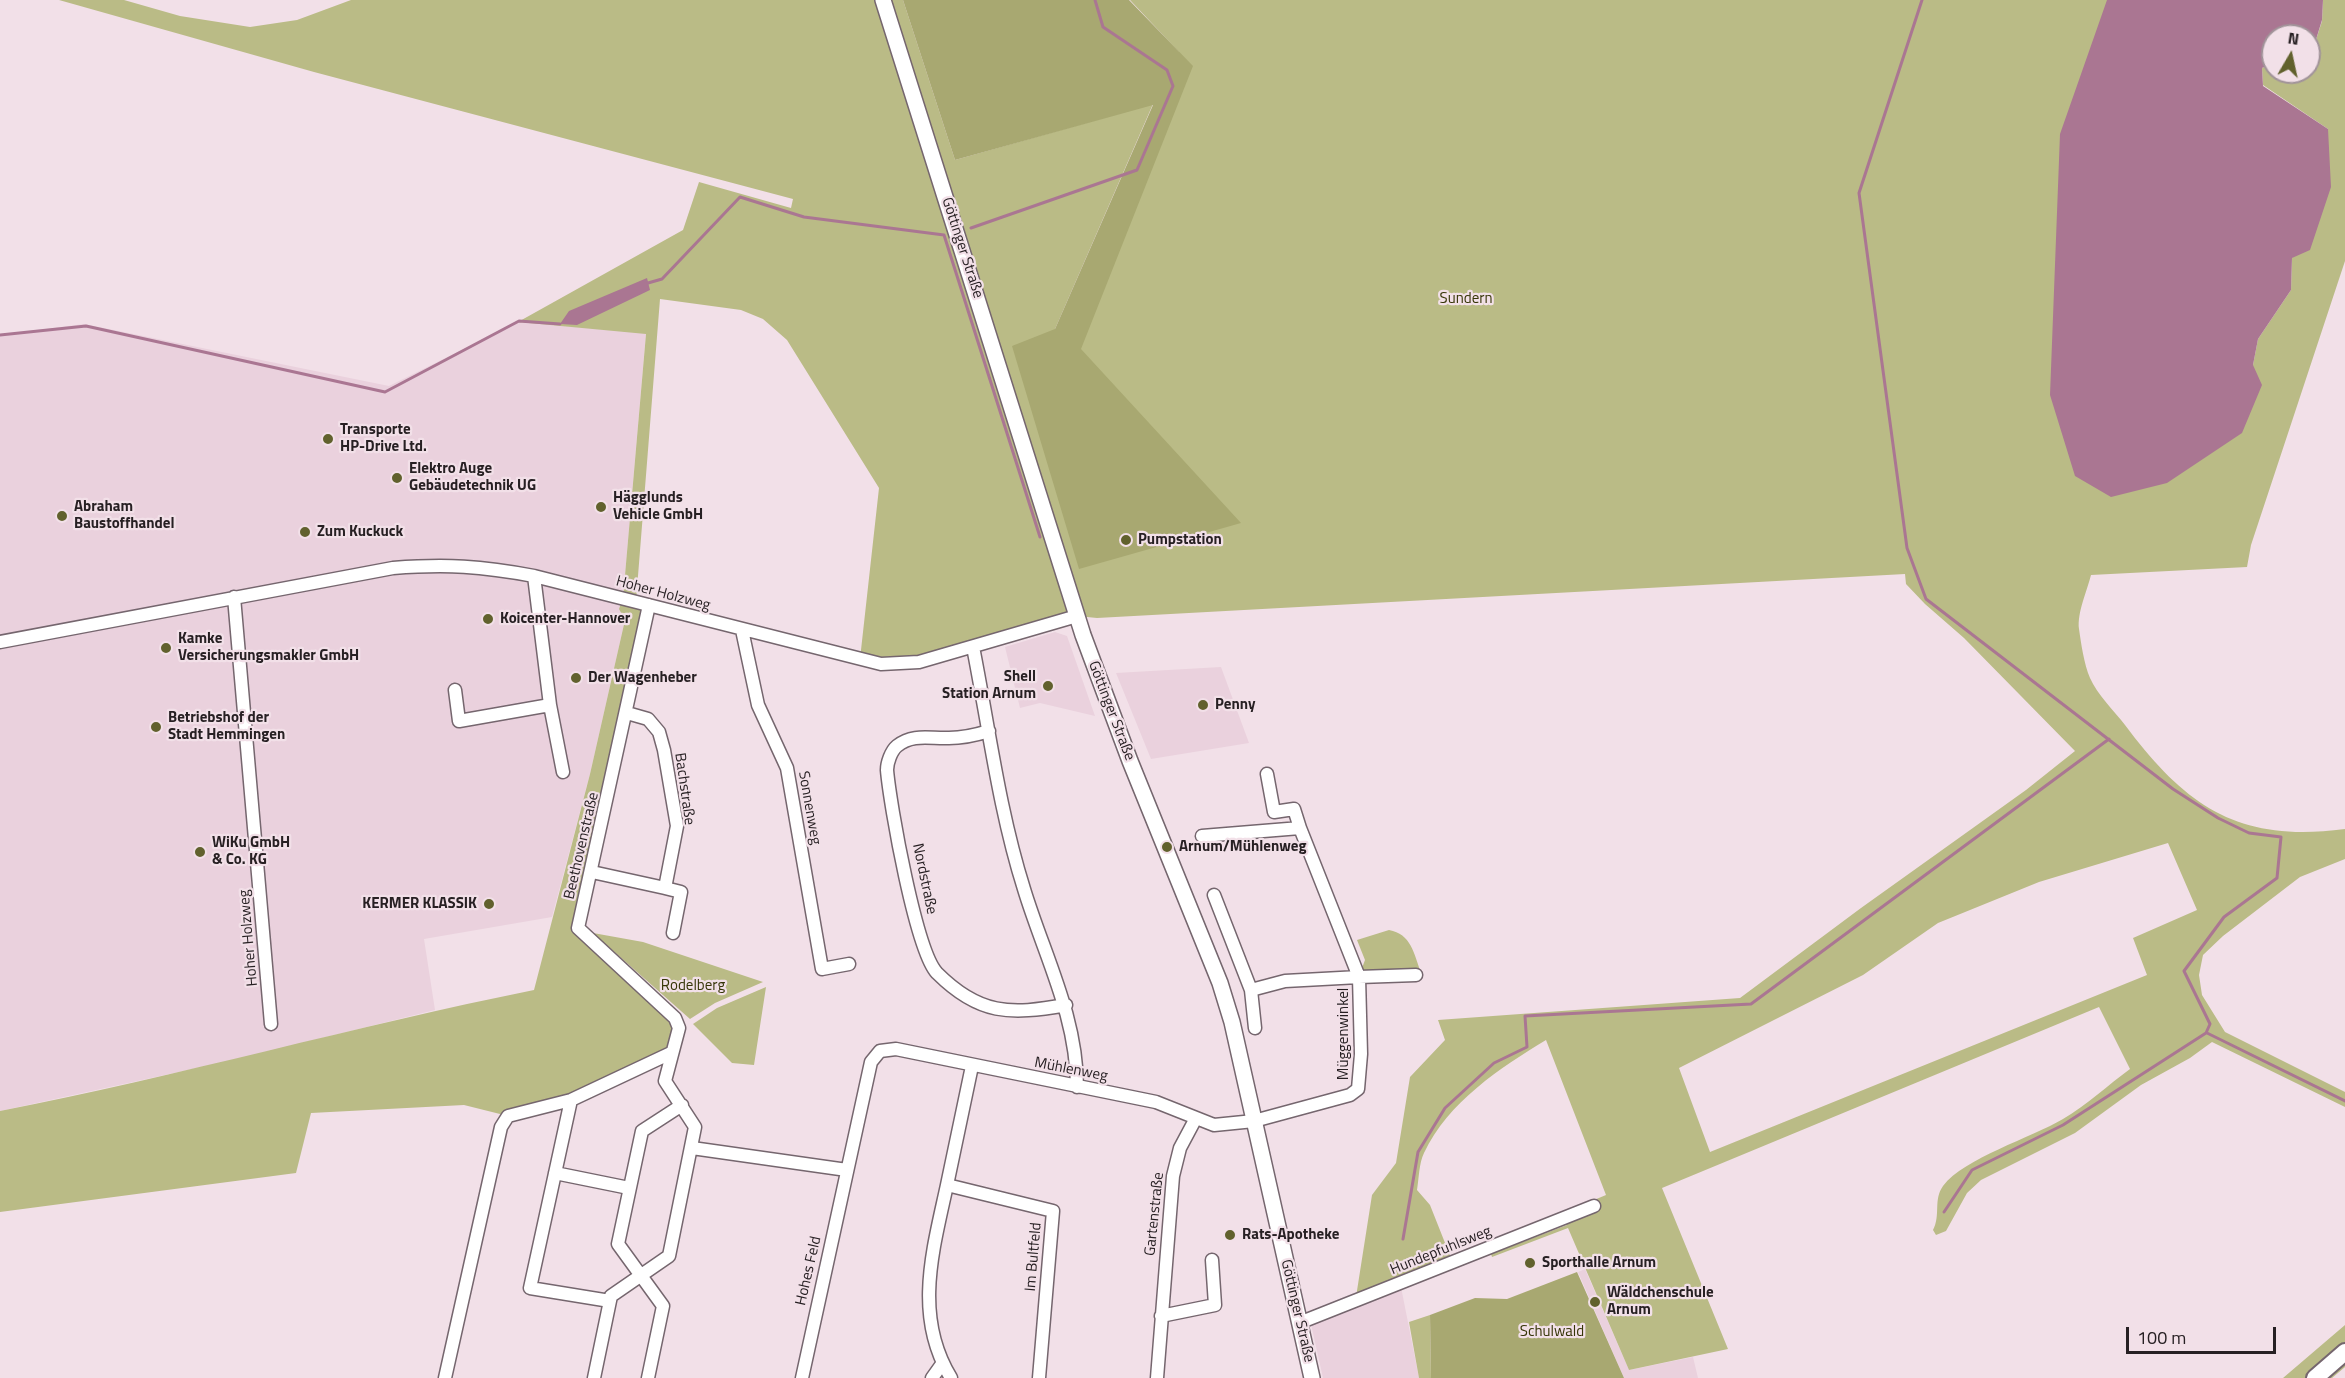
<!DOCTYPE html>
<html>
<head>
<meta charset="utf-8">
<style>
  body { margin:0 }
  #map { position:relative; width:2345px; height:1378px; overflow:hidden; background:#f2e0e8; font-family:"Titillium Web",sans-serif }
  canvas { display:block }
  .north { position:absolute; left:2261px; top:24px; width:60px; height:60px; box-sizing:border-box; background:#f2e0e8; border:2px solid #a19399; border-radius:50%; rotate:9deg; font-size:16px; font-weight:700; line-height:24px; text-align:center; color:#272023 }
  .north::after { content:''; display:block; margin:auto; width:21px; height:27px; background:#61612d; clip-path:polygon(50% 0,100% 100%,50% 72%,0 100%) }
  .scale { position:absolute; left:2126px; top:1327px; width:150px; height:27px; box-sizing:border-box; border:3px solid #272023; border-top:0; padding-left:8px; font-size:18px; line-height:21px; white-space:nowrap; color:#272023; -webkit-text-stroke:4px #f2e0e8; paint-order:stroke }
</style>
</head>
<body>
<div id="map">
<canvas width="2345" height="1378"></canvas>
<div class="north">N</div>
<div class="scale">100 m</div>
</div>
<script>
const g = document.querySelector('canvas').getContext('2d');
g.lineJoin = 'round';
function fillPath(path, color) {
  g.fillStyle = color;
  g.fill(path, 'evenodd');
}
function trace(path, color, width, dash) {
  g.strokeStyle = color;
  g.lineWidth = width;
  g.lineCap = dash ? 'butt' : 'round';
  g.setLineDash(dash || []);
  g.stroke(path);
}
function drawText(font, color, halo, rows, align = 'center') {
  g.font = font + ' "Titillium Web",sans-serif';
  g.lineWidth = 4.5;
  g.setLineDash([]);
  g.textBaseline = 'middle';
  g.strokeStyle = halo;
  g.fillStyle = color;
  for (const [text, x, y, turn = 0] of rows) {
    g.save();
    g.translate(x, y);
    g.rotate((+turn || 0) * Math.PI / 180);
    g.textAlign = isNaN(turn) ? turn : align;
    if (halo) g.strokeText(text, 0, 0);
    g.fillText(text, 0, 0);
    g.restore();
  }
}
fillPath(new Path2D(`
  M518 322 646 333 623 598 625 620 590 774 552 917 424 939 435 1010 234 1060 0 1111V335L84 324 389 386Z
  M1055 632 1067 636 1095 716 1040 703 1020 708 1005 647Z
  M1221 667 1249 743 1151 759 1116 673Z
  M1585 1269 1629 1370 1693 1357 1698 1378H1624L1578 1272Z
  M1401 1287 1419 1378H1323L1311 1324Z`), '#ead1dd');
fillPath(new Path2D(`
  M59 0H124L180 16 250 27 297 20 351 0H903L955 160 1153 104 1055 329 1064 371 1179 52 1130 0H2148L2253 365 2258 339 2291 290 2292 258 2328 129 2263 85 2262 68 2273 63V72H2309V48L2314 46 2322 21 2323 0H2345V261L2251 545 2247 567 2091 575C2087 591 2077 613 2079 629 2081 643 2084 664 2090 678 2097 694 2114 711 2125 725 2187 808 2240 843 2345 829V859L2300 877 2223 936 2203 955 2199 975 2202 995 2225 1032 2345 1092V1107L2212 1042 2190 1058 2141 1085 2075 1133 1981 1180 1967 1193 1946 1231 1936 1235 1933 1230C1941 1215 1933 1200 1943 1186 1964 1158 2031 1138 2063 1119 2087 1105 2108 1085 2130 1069L2099 1007 1662 1188 1728 1349 1629 1370 1568 1228 1492 1257 1491 1254 1567 1225 1563 1213 1606 1195 1546 1040C1500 1068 1448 1102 1424 1153 1419 1163 1419 1178 1417 1190L1430 1205 1451 1258 1356 1297 1372 1195 1396 1163 1410 1077 1445 1040 1438 1020 1740 998 1861 908 2026 790 2075 751 1964 638 1925 604 1906 584 1905 574 1097 618 1077 616 919 662 860 659 879 488 787 340 763 319 741 310 660 299 636 601 649 605 578 928 675 1018 671 1053 571 1100 508 1116 464 1105 311 1113 296 1173 0 1212V1111C179 1076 355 1026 534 990L590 774 625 620 619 609 623 598 646 334 518 322 683 230 699 182 791 208 793 199 314 72ZM2168 843 2197 910 2133 938 2147 975 1710 1152 1679 1068 1863 975 1938 923 2039 882Z
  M1389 930C1411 934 1414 953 1421 973L1369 975 1362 968 1365 960 1357 940Z
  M593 933 643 942 763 982 715 1003 690 1019Z
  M766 987 754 1065 732 1063 693 1024 717 1008Z
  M1430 1315 1431 1378H1419L1409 1322Z
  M2345 1325V1367L2332 1378H2283Z`), '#babb86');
fillPath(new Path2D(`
  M903 0H1129L1193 66 1081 349 1241 523 1079 569 1012 346 1055 329 1153 105 955 160Z
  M1577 1272 1624 1378H1431L1430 1315 1475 1298 1507 1299Z`), '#a8a871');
fillPath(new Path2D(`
  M2107 0H2323L2322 20 2314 46 2309 48V36H2273V63L2262 68 2263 86 2328 129 2331 187 2310 250 2292 258 2291 290 2258 339 2253 365 2262 385 2242 433 2167 483 2111 497 2075 476 2050 395 2060 134Z
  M647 278 650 290 577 325 560 324 569 311Z`), '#aa7692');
trace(new Path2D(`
  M1922 0 1859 193 1907 548 1926 599 2173 789 2218 818 2249 833 2281 837 2277 878 2224 917 2184 971 2210 1024 2206 1033 2063 1125 1972 1170 1944 1212
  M971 228 1137 170 1173 86 1167 70 1103 27 1095 0
  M648 283 662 279 740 197 804 217 944 235 1040 537
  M0 335 86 326 385 392 519 321 560 324
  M2207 1033 2345 1101
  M1403 1239 1418 1152 1445 1108 1494 1063 1527 1047 1525 1016 1751 1004 2109 739`), '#aa7692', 3);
const minor = new Path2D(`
  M534 576 550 705 563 772
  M234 597 271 1024
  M742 630 758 705 787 768 822 969 849 964
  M0 642 393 568C447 564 481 566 534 576L881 664 919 662 1077 616
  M973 647C989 728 999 810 1024 889 1044 955 1077 1016 1077 1087
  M455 690 459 721 550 705
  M989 731C976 735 964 738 949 738 931 739 913 733 897 746 891 751 887 763 887 770 890 805 916 951 937 973 979 1015 1010 1015 1066 1005
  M1267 774 1274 812 1294 809 1300 828
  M1202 836 1300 828 1359 977 1416 975
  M592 872 665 888 677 826 664 750 659 732 648 719 627 713
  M665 888 681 892 673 933
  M1251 990 1255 1028
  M972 1066 947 1185 1053 1211 1039 1378
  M571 1100 530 1288 610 1301
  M692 1148 847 1170
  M555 1173 629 1188
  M947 1185C933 1250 913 1316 951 1378
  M1161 1316 1215 1305 1212 1260
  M1299 1323 1594 1206
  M445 1378 501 1127 508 1116 571 1100 671 1053
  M594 1378 611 1296 669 1256 695 1127 665 1081 679 1028 675 1018 578 928 649 605
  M648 1378 663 1306 618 1244 642 1131 682 1105
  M802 1378 871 1062 880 1051 896 1049 1156 1102 1214 1125 1254 1121 1350 1095 1358 1089 1361 1054 1359 977 1285 981 1251 990 1214 895
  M932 1378 942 1364
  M1157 1378 1173 1176 1180 1148 1196 1118`);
const tertiary = new Path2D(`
  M883 0 1083 635 1130 761 1220 983 1232 1022 1312 1378`);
const secondary = new Path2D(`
  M2315 1378 2345 1352`);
trace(minor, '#75666e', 15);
trace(tertiary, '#75666e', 18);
trace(secondary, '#75666e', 20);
trace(minor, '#fff', 12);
trace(tertiary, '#fff', 15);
trace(secondary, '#fff', 16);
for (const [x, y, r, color] of [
  [328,439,6,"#61612d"],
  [397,478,6,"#61612d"],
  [601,507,6,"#61612d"],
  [62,516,6,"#61612d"],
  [305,532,6,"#61612d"],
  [1126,540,6,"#61612d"],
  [488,619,6,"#61612d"],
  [166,648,6,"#61612d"],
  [576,678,6,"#61612d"],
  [1048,686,6,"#61612d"],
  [1203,705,6,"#61612d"],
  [156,727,6,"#61612d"],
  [1167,847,6,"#61612d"],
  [200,852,6,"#61612d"],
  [489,904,6,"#61612d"],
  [1230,1235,6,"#61612d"],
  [1530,1263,6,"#61612d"],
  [1595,1302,6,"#61612d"]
]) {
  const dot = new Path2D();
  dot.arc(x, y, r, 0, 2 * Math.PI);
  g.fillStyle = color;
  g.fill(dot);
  trace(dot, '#f2e0e8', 2);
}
drawText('15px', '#272023', '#f2e0e8', [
  ["Göttinger Straße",962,248,72],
  ["Hoher Holzweg",663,594,15],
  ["Göttinger Straße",1111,711,69],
  ["Bachstraße",684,789,82],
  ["Sonnenweg",809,808,80],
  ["Beethovenstraße",582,846,-77],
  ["Nordstraße",924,879,78],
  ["Hoher Holzweg",249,938,-95],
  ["Müggenwinkel",1344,1034,-90],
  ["Mühlenweg",1071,1070,11],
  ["Gartenstraße",1155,1214,-84],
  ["Hundepfuhlsweg",1441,1251,-22],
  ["Im Bultfeld",1034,1257,-85],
  ["Hohes Feld",809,1271,-77],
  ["Göttinger Straße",1297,1311,77]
]);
drawText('15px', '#363507', '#f2e0e8', [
  ["Sundern",1466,299],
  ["Rodelberg",693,986],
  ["Schulwald",1552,1332]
]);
drawText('bold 15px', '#272023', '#f2e0e8', [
  ["Transporte",340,430],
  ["HP-Drive Ltd.",340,447],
  ["Elektro Auge",409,469],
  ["Gebäudetechnik UG",409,486],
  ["Hägglunds",613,498],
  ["Vehicle GmbH",613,515],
  ["Abraham",74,507],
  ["Baustoffhandel",74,524],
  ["Zum Kuckuck",317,532],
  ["Pumpstation",1138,540],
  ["Koicenter-Hannover",500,619],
  ["Kamke",178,639],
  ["Versicherungsmakler GmbH",178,656],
  ["Shell",1036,677,"right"],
  ["Station Arnum",1036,694,"right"],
  ["Der Wagenheber",588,678],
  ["Penny",1215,705],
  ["Betriebshof der",168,718],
  ["Stadt Hemmingen",168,735],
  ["WiKu GmbH",212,843],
  ["& Co. KG",212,860],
  ["Arnum/Mühlenweg",1179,847],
  ["KERMER KLASSIK",477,904,"right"],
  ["Rats-Apotheke",1242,1235],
  ["Sporthalle Arnum",1542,1263],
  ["Wäldchenschule",1607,1293],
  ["Arnum",1607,1310]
], 'left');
</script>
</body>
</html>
